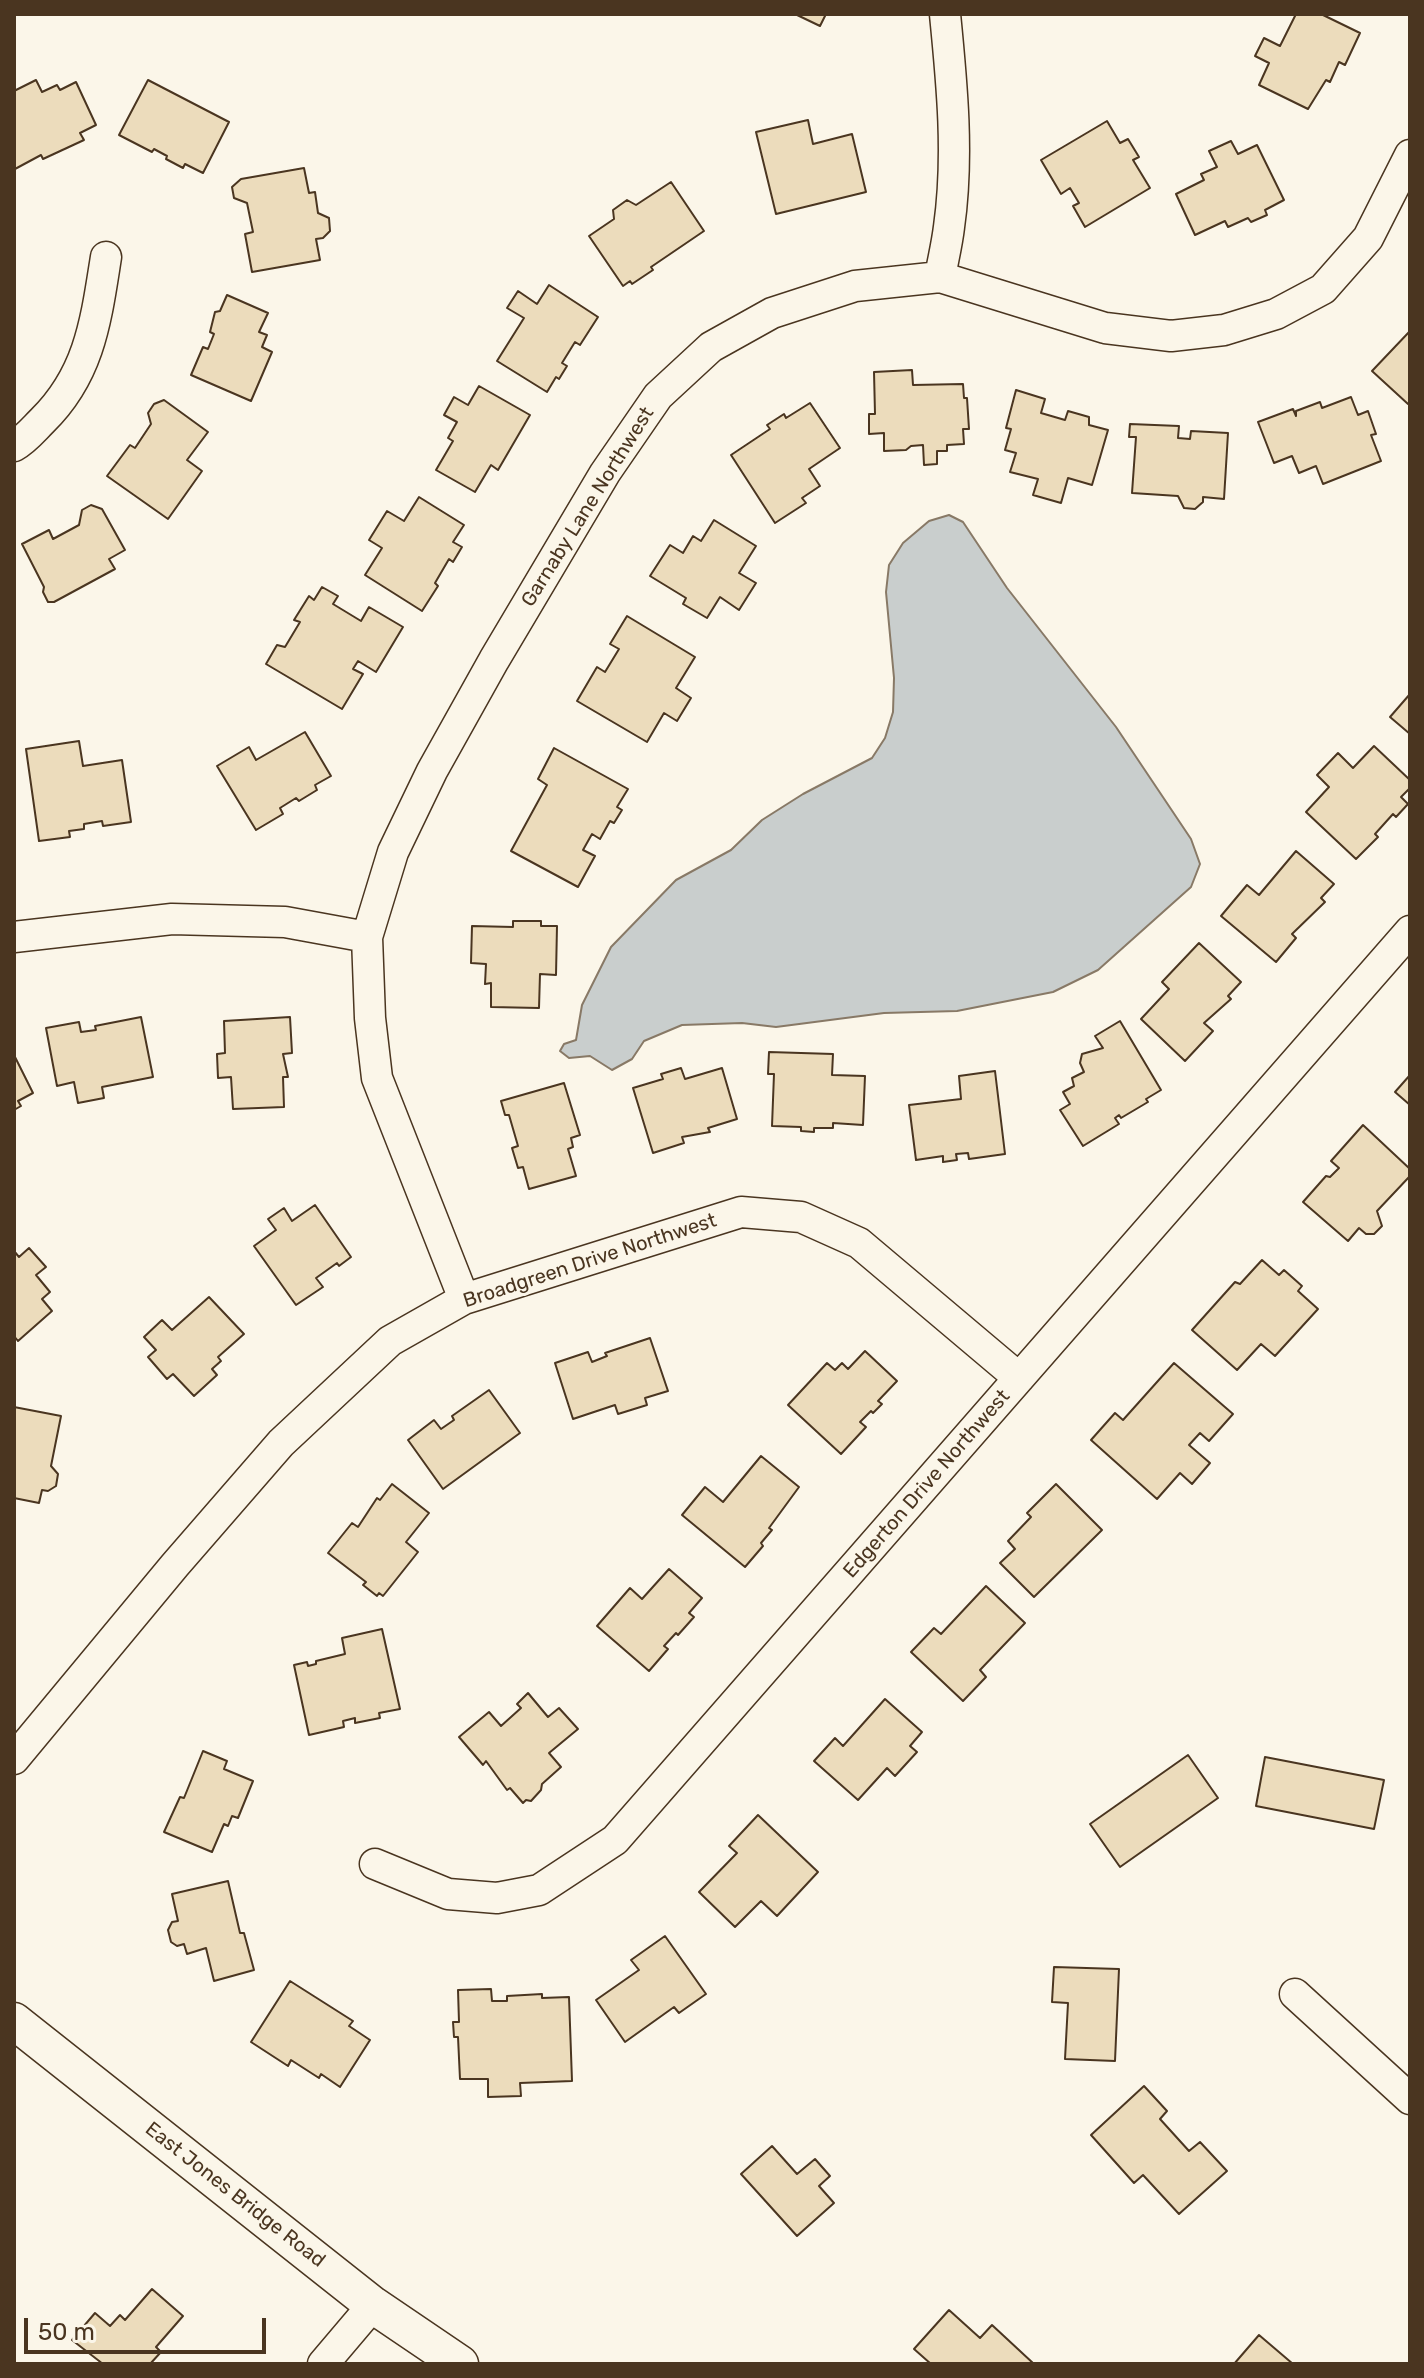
<!DOCTYPE html>
<html>
<head>
<meta charset="utf-8">
<style>
  body { margin:0 }
  #map { position:relative; width:1424px; height:2378px; overflow:hidden; background:#fbf6e9; font-family:Rubik,sans-serif }
  canvas { display:block }
  .frame { position:absolute; inset:0; border:16px solid #4a3520; pointer-events:none }
  .scale { position:absolute; left:24px; top:2318px; width:242px; height:36px; box-sizing:border-box; border:4px solid #4a3520; border-top:0; padding-left:10px; font-size:24px; line-height:28px; white-space:nowrap; color:#4a3520; -webkit-text-stroke:6px #fbf6e9; paint-order:stroke }
</style>
</head>
<body>
<div id="map">
<canvas width="1424" height="2378"></canvas>
<div class="frame"></div>
<div class="scale">50 m</div>
</div>
<script>
const g = document.querySelector('canvas').getContext('2d');
g.lineJoin = 'round';
function fillPath(path, color) {
  g.fillStyle = color;
  g.fill(path, 'evenodd');
}
function trace(path, color, width, dash) {
  g.strokeStyle = color;
  g.lineWidth = width;
  g.lineCap = dash ? 'butt' : 'round';
  g.setLineDash(dash || []);
  g.stroke(path);
}
function drawText(font, color, halo, rows, align = 'center') {
  g.font = font + ' Rubik,sans-serif';
  g.lineWidth = 6;
  g.setLineDash([]);
  g.textBaseline = 'middle';
  g.strokeStyle = halo;
  g.fillStyle = color;
  for (const [text, x, y, turn = 0] of rows) {
    g.save();
    g.translate(x, y);
    g.rotate((+turn || 0) * Math.PI / 180);
    g.textAlign = isNaN(turn) ? turn : align;
    if (halo) g.strokeText(text, 0, 0);
    g.fillText(text, 0, 0);
    g.restore();
  }
}
const water = new Path2D(`
  M949 515 963 522 1007 588 1116 727 1191 839 1200 864 1191 887 1098 970 1053 992 957 1011 884 1013 776 1027 742 1023 682 1025 644 1041 632 1059 612 1070 590 1056 569 1058 560 1051 564 1044 576 1040 582 1005 611 947 676 880 731 850 762 820 803 794 872 758 885 738 893 712 894 678 886 592 889 565 903 543 929 521Z`);
fillPath(water, '#c9cecd');
trace(water, '#887966', 2);
const building = new Path2D(`
  M795 14H826L820 26Z
  M1296 14H1321L1360 33 1345 65 1339 62 1330 82 1326 80 1308 109 1259 85 1269 63 1255 56 1264 38 1280 46Z
  M36 80 42 92 57 85 60 90 76 82 96 125 80 133 84 140 43 159 41 155 15 169 14 91Z
  M148 80 229 122 203 173 185 164 183 168 166 159 167 156 154 149 152 152 119 135Z
  M808 120 813 144 852 134 866 192 776 214 756 132Z
  M1107 121 1120 143 1128 139 1139 157 1133 160 1150 188 1085 227 1073 206 1079 203 1070 188 1061 194 1041 160Z
  M1231 141 1238 154 1257 145 1284 200 1265 210 1267 215 1251 222 1248 218 1228 227 1225 221 1195 235 1176 194 1204 180 1201 174 1217 167 1209 151Z
  M304 168 309 193 315 192 318 213 329 218 330 231 323 238 316 239 320 260 252 272 245 234 253 232 247 203 234 198 232 187 241 179Z
  M671 182 704 231 651 267 653 270 632 284 630 281 623 286 589 236 614 219 613 210 627 200 636 205Z
  M549 285 598 317 580 345 575 342 562 363 567 366 559 379 556 377 547 392 497 361 524 318 507 308 518 291 537 304Z
  M227 295 268 313 259 332 267 335 262 347 272 352 251 401 191 375 203 347 208 349 214 334 210 332 215 312 220 311Z
  M1410 331V401L1408 404 1372 371Z
  M912 370 913 385 963 384 964 398H967L969 429H963L964 444 947 445V451H937V464L924 465 923 445 911 446 906 450 884 451V433L869 434V414H875L874 372Z
  M479 386 530 415 498 470 491 465 475 492 436 470 453 441 448 438 457 422 444 415 454 397 468 405Z
  M1016 390 1045 399 1041 413 1065 420 1068 411 1089 417V425L1108 430 1092 485 1068 478 1061 503 1033 495 1038 479 1010 472 1016 453 1005 450 1011 429 1006 428Z
  M1351 397 1358 415 1368 411 1376 434 1371 435 1381 461 1323 484 1316 466 1299 473 1292 456 1274 463 1258 422 1293 409 1296 416V411L1320 402 1322 408Z
  M164 400 208 432 187 460 202 471 168 519 107 476 130 445 135 448 151 424 148 413 154 404Z
  M810 403 840 448 809 469 820 486 802 498 806 503 775 523 731 455 770 429 767 425 784 414 786 418Z
  M1130 424 1179 426 1178 438 1190 439 1191 431 1228 433 1224 499 1203 497V502L1195 509 1184 508 1178 496 1132 493 1136 437H1129Z
  M419 497 464 525 453 542 462 547 453 562 449 559 435 583 438 586 422 611 365 575 382 548 369 540 387 511 404 521Z
  M91 505 102 509 125 550 109 559 115 569 54 602H48L43 592 44 587 22 544 49 530 53 539 79 525 82 510Z
  M714 520 756 546 739 573 756 583 739 610 720 597 707 618 683 604 686 598 650 576 670 545 683 553 693 536 701 541Z
  M322 587 338 596 333 604 361 621 369 607 403 627 376 672 358 661 353 669 363 674 342 709 266 664 277 645 285 647 300 622 294 620 309 596 314 600Z
  M627 616 695 657 676 688 691 698 677 721 664 713 647 742 577 701 597 667 605 672 619 649 610 644Z
  M1410 694V734L1390 717Z
  M305 732 331 776 315 785 317 790 299 801 296 798 280 808 283 814 256 830 217 766 249 747 256 760Z
  M79 741 83 766 122 760 131 822 103 826 102 821 84 824V829L69 831 70 837 39 841 26 749Z
  M1374 746 1410 780V788L1401 797 1408 804 1396 817 1393 814 1375 834 1378 837 1356 859 1306 812 1329 787 1317 775 1338 753 1353 768Z
  M554 748 628 789 617 807 622 810 614 823 610 821 600 839 592 834 583 850 595 856 578 887 511 851 547 785 538 779Z
  M1296 851 1334 884 1321 898 1325 902 1292 934 1296 938 1276 962 1221 916 1247 885 1259 895Z
  M513 921H541V926H557L556 975 540 974 539 1008 491 1007V983L485 984 486 964 471 963 472 926 513 927Z
  M1199 943 1241 982 1228 996 1231 999 1204 1023 1213 1031 1185 1061 1141 1019 1169 989 1162 982Z
  M141 1017 153 1077 102 1087 104 1098 78 1103 74 1082 57 1086 46 1028 79 1022 81 1032 96 1030 95 1026Z
  M290 1017 292 1053 283 1054 288 1077H283L284 1107 233 1109 231 1077 218 1078 217 1054 225 1053 224 1021Z
  M1120 1021 1161 1090 1146 1099 1148 1102 1121 1118 1119 1115 1115 1118 1119 1124 1083 1146 1060 1110 1070 1104 1063 1092 1074 1086 1072 1078 1084 1072 1080 1063 1082 1054 1103 1048 1095 1036Z
  M769 1052 833 1054 832 1075 865 1076 863 1125 833 1123V1128H814V1132L801 1131V1127L772 1126 774 1074H768Z
  M14 1055 33 1093 18 1101 21 1106 14 1110Z
  M681 1068 685 1079 722 1068 737 1119 708 1128 710 1132 682 1137 684 1143 653 1153 633 1088 663 1079 661 1074Z
  M995 1071 1005 1154 969 1159 968 1153 956 1154 957 1160 943 1162V1156L916 1160 909 1105 961 1099 959 1076Z
  M1410 1075V1105L1395 1092Z
  M564 1083 580 1135 571 1138 573 1147 568 1149 576 1176 529 1189 523 1167 518 1168 512 1148 518 1146 509 1115H505L501 1101Z
  M1363 1125 1410 1169V1176L1377 1211 1382 1226 1374 1234H1366L1359 1228 1348 1241 1303 1202 1326 1176 1330 1177 1339 1168 1331 1161Z
  M315 1205 351 1257 339 1266 337 1263 316 1278 323 1287 296 1305 254 1246 276 1230 268 1219 284 1208 292 1221Z
  M29 1248 46 1267 36 1275 50 1292 42 1299 52 1311 18 1341 14 1336V1251L19 1257Z
  M1262 1260 1279 1275 1284 1270 1302 1286 1298 1291 1318 1309 1275 1356 1261 1344 1237 1370 1192 1330 1235 1282 1240 1284Z
  M209 1297 244 1334 218 1357 221 1361 212 1369 217 1375 194 1396 173 1374 167 1379 148 1357 156 1350 144 1337 162 1320 172 1330Z
  M650 1338 668 1391 645 1398 647 1405 618 1414 615 1405 573 1419 555 1363 588 1352 592 1362 607 1356 605 1353Z
  M865 1351 897 1381 878 1401 882 1404 873 1413 871 1411 860 1422 866 1427 841 1454 788 1405 827 1363 835 1370 842 1363 848 1369Z
  M1174 1363 1233 1414 1209 1441 1200 1433 1189 1445 1210 1463 1192 1484 1180 1473 1157 1499 1091 1440 1115 1413 1123 1420Z
  M489 1390 520 1433 443 1489 408 1440 434 1420 441 1429 454 1420 452 1416Z
  M14 1407 61 1416 51 1466 58 1474 56 1486 48 1491 42 1490 39 1503 14 1498Z
  M761 1456 799 1487 769 1528 772 1530 761 1543 763 1546 745 1567 682 1515 705 1487 723 1502Z
  M392 1484 429 1513 406 1542 418 1552 383 1596 379 1593 377 1596 363 1585 366 1582 328 1553 352 1523 358 1527 377 1498 380 1500Z
  M1056 1484 1102 1530 1034 1597 1000 1563 1015 1549 1008 1541 1031 1517 1027 1513Z
  M669 1569 702 1598 689 1613 694 1617 678 1635 676 1633 664 1646 668 1649 649 1671 597 1626 630 1588 642 1599Z
  M986 1586 1025 1623 980 1670 986 1677 963 1701 911 1652 934 1628 941 1634Z
  M382 1629 400 1709 379 1713 380 1718 355 1723V1718L343 1721 344 1727 309 1735 294 1665 307 1662 308 1666 316 1664V1661L345 1654 342 1638Z
  M528 1693 548 1717 559 1708 578 1729 549 1753 561 1767 542 1784 541 1790 531 1801 526 1800 523 1803 510 1788 507 1790 486 1761 483 1765 459 1737 489 1712 501 1726 521 1708 517 1704Z
  M885 1699 922 1732 910 1746 917 1752 895 1776 887 1768 858 1800 814 1761 835 1738 843 1746Z
  M203 1751 227 1761 224 1769 253 1781 238 1818 232 1816 228 1826 224 1824 212 1852 164 1832 180 1797 184 1798Z
  M1188 1755 1218 1798 1120 1867 1090 1824Z
  M1265 1757 1384 1780 1374 1829 1256 1806Z
  M758 1815 818 1872 777 1916 761 1901 735 1927 699 1892 737 1853 729 1846Z
  M228 1881 240 1933H244L254 1970 214 1981 206 1948 187 1954 184 1944 177 1946 171 1942 168 1930 172 1922 178 1921 172 1894Z
  M665 1936 706 1994 679 2013 674 2007 625 2042 596 2000 639 1970 631 1960Z
  M1054 1967 1119 1969 1115 2061 1065 2059 1068 2003 1052 2002Z
  M290 1981 353 2021 349 2026 370 2040 340 2087 321 2074 319 2078 291 2060 288 2066 251 2042Z
  M491 1989 492 2001H507V1996L542 1994V1998L569 1997 572 2081 520 2083 521 2096 488 2097V2079H460L458 2037H454L453 2022H459L458 1990Z
  M1144 2086 1167 2111 1160 2119 1189 2151 1200 2142 1227 2171 1179 2214 1143 2175 1134 2183 1091 2135Z
  M772 2146 797 2174 815 2159 830 2176 819 2186 834 2203 797 2236 741 2174Z
  M152 2289 183 2316 156 2347 161 2352 150 2364H103L72 2340 95 2313 110 2326 120 2315 125 2320Z
  M949 2310 980 2338 992 2325 1034 2364H931L914 2349Z
  M1259 2335 1293 2364H1234Z`);
fillPath(building, '#ecdcbc');
trace(building, '#4a3520', 2);
const minor = new Path2D(`
  M940 277C943 260 947 244 949 227 959 157 952 84 945 14
  M14 446C25 440 33 430 42 421 90 374 96 320 106 257
  M14 937 172 919 285 922 367 937
  M464 1299 377 1078 370 1018 367 937 393 852 432 771 494 660 605 473 658 396 711 347 772 313 855 286 940 277 1105 328 1171 336 1224 330 1276 314 1323 289 1368 238 1410 155
  M14 1759 175 1565 281 1443 390 1341 464 1299 741 1212 801 1217 859 1243 1019 1378
  M375 1864 448 1894 497 1898 539 1890 615 1840 1410 931
  M1295 1994 1410 2099
  M323 2364 373 2305`);
const tertiary = new Path2D(`
  M14 2021 373 2305 460 2364`);
trace(minor, '#4a3520', 33);
trace(tertiary, '#4a3520', 39);
trace(minor, '#fbf6e9', 30);
trace(tertiary, '#fbf6e9', 36);
drawText('20px', '#4a3520', '#fbf6e9', [
  ["Garnaby Lane Northwest",588,507,-58],
  ["Broadgreen Drive Northwest",590,1261,-18],
  ["Edgerton Drive Northwest",927,1484,-49],
  ["East Jones Bridge Road",235,2195,38]
]);
</script>
</body>
</html>
